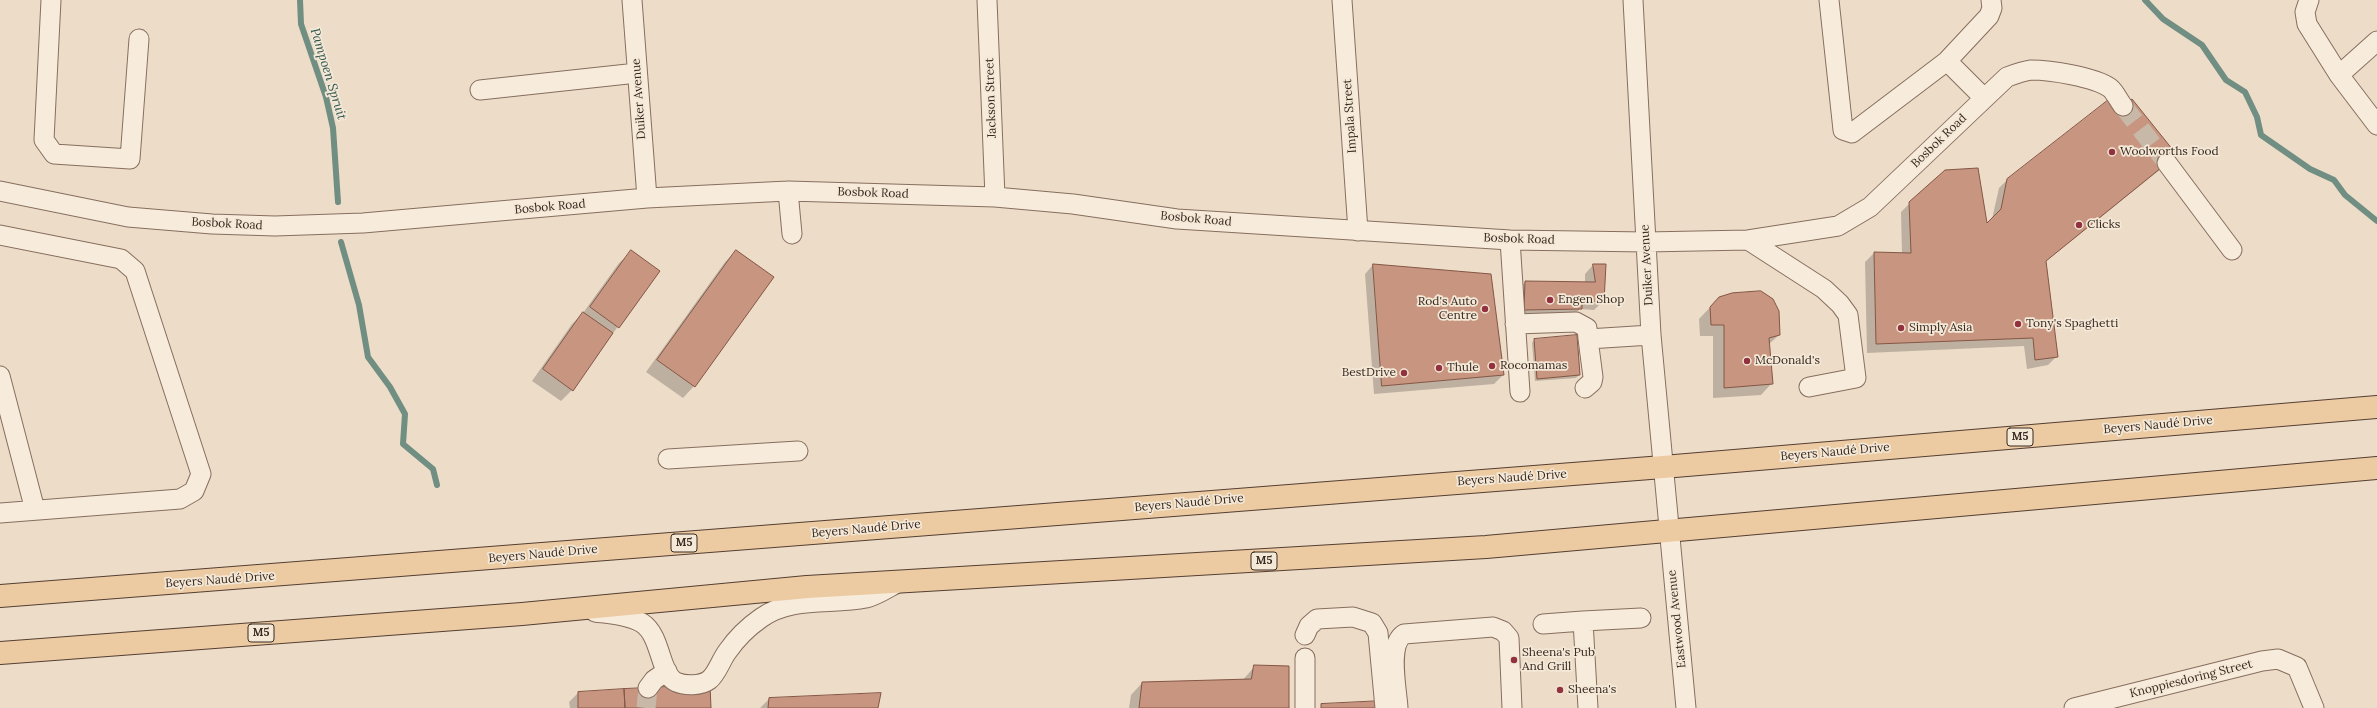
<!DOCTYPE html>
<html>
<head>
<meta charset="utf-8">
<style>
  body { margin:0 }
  canvas { display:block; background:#ecdcc8 }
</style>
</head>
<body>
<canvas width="2377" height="708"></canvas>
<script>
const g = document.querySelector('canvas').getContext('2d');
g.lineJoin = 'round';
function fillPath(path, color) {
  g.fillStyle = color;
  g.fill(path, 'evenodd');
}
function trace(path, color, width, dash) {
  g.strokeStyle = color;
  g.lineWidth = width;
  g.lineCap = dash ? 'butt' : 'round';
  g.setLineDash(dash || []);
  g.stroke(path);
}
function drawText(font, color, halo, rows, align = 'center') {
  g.font = font + ' Lora,serif';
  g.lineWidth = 3.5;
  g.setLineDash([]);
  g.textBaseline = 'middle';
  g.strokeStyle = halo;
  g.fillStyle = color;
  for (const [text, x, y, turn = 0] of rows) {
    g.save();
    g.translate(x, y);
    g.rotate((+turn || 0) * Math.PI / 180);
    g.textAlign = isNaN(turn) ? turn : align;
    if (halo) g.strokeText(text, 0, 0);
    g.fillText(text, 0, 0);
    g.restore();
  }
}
fillPath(new Path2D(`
  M2167 164 2045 262 2057 356 2048 365 2027 369 2024 346 1867 353 1865 262 1874 253 1902 254 1901 212 1910 203 1986 225 1992 219 1999 188 2008 179Z
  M736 251 772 277 694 386 683 398 646 372 725 262Z
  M631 252 658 271 572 390 561 401 532 381 572 324 583 313 619 263Z
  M1373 265 1503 375 1494 384 1374 394 1365 274Z
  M1593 265 1603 301 1594 310 1580 309 1572 317 1516 319 1517 291 1525 282 1585 283V274Z
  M1719 298 1779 335 1768 345 1772 383 1761 395 1713 398V336H1700L1699 319Z
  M1534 340 1579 375 1576 378 1535 381 1532 343Z
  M1255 666 1288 708H1129L1131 695 1142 683 1242 681Z
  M578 693 710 708H570L569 702Z
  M769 699 877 708H760Z`), '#0003');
trace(new Path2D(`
  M300 0 301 24 326 97 333 128 338 202
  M2145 0 2163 19 2202 45 2226 80 2245 92 2257 117 2261 135 2310 169 2334 180 2345 195 2377 221
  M341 242 359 305 368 357 390 387 405 414 403 444 433 469 437 485`), '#708e82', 6);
const building = new Path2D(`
  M2111 98 2123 106 2132 99 2177 155 2046 261 2058 357 2035 360 2033 338 1876 344 1874 252 1911 253 1909 202 1945 170 1978 168 1987 223 2001 209 2007 179Z
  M631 250 660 271 619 328 590 307Z
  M736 250 774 277 695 387 657 360Z
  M1373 264 1491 274 1504 375 1382 386Z
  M1593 264H1606L1604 302 1582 300V309L1524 310 1525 281 1595 282Z
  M1761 291 1773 299 1779 311 1780 335 1769 338 1773 384 1724 388V325H1711L1710 307 1719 297 1732 293Z
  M583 312 613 333 573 391 543 369Z
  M1577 335 1580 375 1537 379 1534 339Z
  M1254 665 1289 666V708H1139L1142 682 1251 679Z
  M710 685 711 708H625L624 689Z
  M624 689 625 708H578V692Z
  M881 693 878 708H768L769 698Z
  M1382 701V708H1321V704Z`);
fillPath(building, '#c79580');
trace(building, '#845645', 1);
trace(new Path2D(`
  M2123 106 2167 163
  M646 708 648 688`), '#c8b8a7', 19, [19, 10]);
const minor = new Path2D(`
  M51 0 44 140 54 154 130 159 139 39
  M632 0 647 198
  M987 0 995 197
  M1342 0 1358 231
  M1633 0 1651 335 1686 708
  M1829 0 1843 130 1852 133 1947 61 1989 16 1992 8 1991 0
  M2309 0 2305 12 2307 24 2339 75 2377 125
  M1947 61 1984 98
  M2339 75 2377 41
  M480 90 637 73
  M2167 163 2232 250
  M0 191 128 217 212 224 275 226 363 223 647 198 788 191 995 197 1073 204 1177 219 1510 240 1646 242 1748 240 1824 289 1840 304 1848 315 1856 378 1809 387
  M788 191 792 234
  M0 235 121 259 135 271 201 474 194 491 180 499 0 513
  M1510 240 1520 392
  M1748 240 1838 226 1870 207 2007 77C2015 74 2023 71 2031 70 2050 70 2095 77 2110 88 2115 92 2119 101 2123 106
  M1515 324 1576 322 1587 328 1588 339
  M0 376 35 510
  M1585 388 1592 382 1593 377 1588 339 1651 335
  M668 459 798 451
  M595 612C610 614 628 615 642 623 662 636 659 674 676 682 685 686 701 686 709 680 717 674 721 660 727 652 736 639 748 627 761 618 792 596 831 605 866 598 878 595 889 587 899 582
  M1583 621 1641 618
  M1543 624 1583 621 1588 708
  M1305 635 1309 626 1317 619 1353 617 1372 623 1378 633 1385 708
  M648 688 654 680 667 671
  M1305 708V658
  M1398 708C1397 689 1387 645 1404 634L1493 627 1503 631 1509 638 1512 708
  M2074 708 2262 661 2278 659 2297 667 2314 708`);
const major = new Path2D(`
  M0 596 1663 467 2377 407
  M0 653 522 614 807 587 1486 547 2377 468`);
trace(minor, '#876e5e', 21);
trace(major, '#553e32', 24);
trace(minor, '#f7ebdb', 19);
trace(major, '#eccba3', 22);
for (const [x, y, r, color] of [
  [2112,152,4,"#92323f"],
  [2079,225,4,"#92323f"],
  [1550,300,4,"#92323f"],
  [1485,309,4,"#92323f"],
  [2018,324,4,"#92323f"],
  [1901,328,4,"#92323f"],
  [1747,361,4,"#92323f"],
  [1492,366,4,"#92323f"],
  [1439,368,4,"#92323f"],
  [1404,373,4,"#92323f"],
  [1514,660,4,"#92323f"],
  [1560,690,4,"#92323f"]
]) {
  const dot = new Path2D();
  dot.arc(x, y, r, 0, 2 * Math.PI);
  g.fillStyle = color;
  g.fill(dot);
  trace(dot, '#f4e8d7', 1.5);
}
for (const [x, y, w] of [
  [2020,437,26],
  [684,543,26],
  [1264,561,26],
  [261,633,26]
]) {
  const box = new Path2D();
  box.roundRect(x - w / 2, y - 9, w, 18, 3);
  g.fillStyle = '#f4e8d7';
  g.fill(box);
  trace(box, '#382921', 1);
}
drawText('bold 11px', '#382921', null, [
  ["M5",2020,437],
  ["M5",684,543],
  ["M5",1264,561],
  ["M5",261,633]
]);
drawText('12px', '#382921', '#f4e8d7', [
  ["Jackson Street",991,98,-92],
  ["Duiker Avenue",639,99,-94],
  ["Impala Street",1350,116,-94],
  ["Bosbok Road",1939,141,-44],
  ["Bosbok Road",873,193,2],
  ["Bosbok Road",550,207,-5],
  ["Bosbok Road",1196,219,5],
  ["Bosbok Road",227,224,3],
  ["Bosbok Road",1519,239,2],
  ["Duiker Avenue",1647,265,-93],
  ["Beyers Naudé Drive",2158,425,-5],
  ["Beyers Naudé Drive",1835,452,-5],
  ["Beyers Naudé Drive",1512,478,-4],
  ["Beyers Naudé Drive",1189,503,-5],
  ["Beyers Naudé Drive",866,529,-5],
  ["Beyers Naudé Drive",543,554,-5],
  ["Beyers Naudé Drive",220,580,-4],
  ["Eastwood Avenue",1677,619,-96],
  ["Knoppiesdoring Street",2191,679,-14]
]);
drawText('12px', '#382921', '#f4e8d7', [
  ["Woolworths Food",2120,152],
  ["Clicks",2087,225],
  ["Engen Shop",1558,300],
  ["Rod's Auto",1477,302,"right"],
  ["Centre",1477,316,"right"],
  ["Tony's Spaghetti",2026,324],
  ["Simply Asia",1909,328],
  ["McDonald's",1755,361],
  ["Rocomamas",1500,366],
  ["Thule",1447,368],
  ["BestDrive",1396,373,"right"],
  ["Sheena's Pub",1522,653],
  ["And Grill",1522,667],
  ["Sheena's",1568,690]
], 'left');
drawText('italic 13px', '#31574f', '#f4e8d7', [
  ["Pampoen Spruit",328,74,73]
]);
</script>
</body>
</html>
